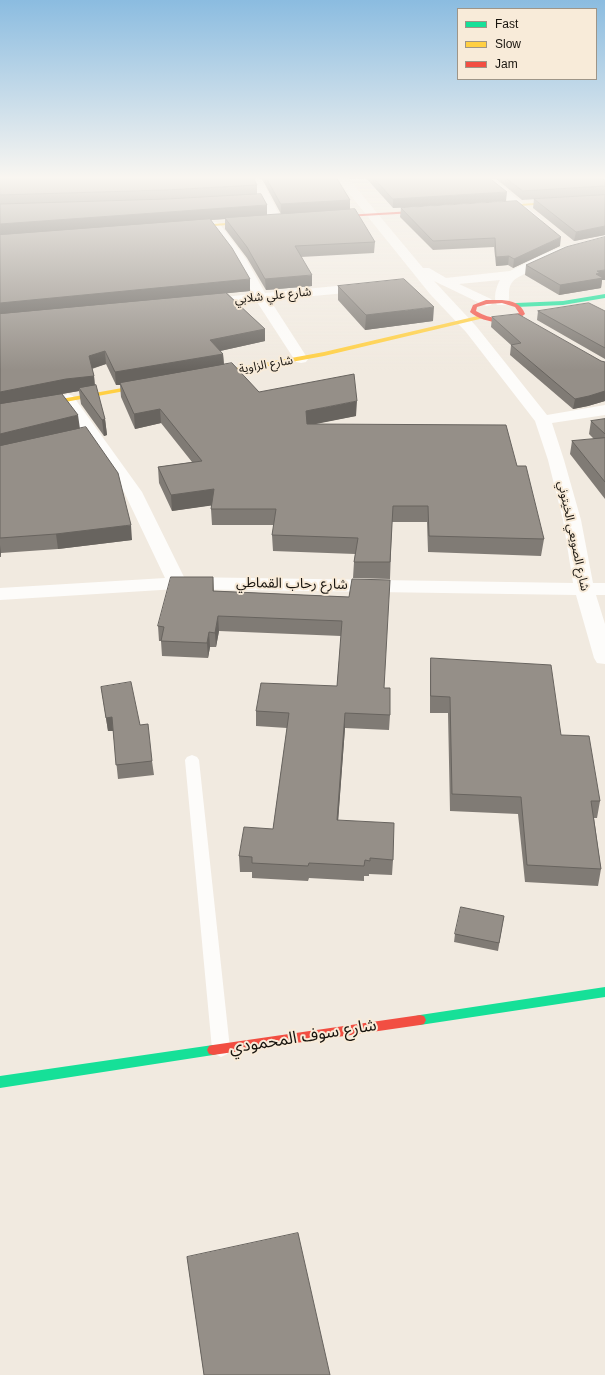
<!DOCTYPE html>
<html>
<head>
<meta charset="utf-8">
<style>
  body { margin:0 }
  #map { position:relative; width:605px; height:1375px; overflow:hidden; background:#f1eae0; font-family:Arial,sans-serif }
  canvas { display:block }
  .legend { position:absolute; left:457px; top:8px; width:140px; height:72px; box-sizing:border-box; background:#f8ebd9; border:1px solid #9e9588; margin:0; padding:5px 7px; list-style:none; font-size:12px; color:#18140e }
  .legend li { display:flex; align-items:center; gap:8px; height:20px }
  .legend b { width:20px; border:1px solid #9e9588 }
</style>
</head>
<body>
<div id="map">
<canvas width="605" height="1375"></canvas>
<ul class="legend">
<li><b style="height:5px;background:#16e098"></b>Fast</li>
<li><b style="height:5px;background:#ffcf43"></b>Slow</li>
<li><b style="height:5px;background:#f24e42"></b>Jam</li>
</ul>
</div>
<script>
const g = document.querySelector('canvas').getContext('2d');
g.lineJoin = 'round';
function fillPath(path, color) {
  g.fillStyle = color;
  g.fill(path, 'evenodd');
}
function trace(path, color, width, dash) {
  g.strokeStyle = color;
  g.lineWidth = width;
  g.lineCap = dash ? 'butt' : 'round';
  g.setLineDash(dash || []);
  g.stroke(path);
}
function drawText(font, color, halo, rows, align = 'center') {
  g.font = font + ' Arial,"Noto Sans Arabic",sans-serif';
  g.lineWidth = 4;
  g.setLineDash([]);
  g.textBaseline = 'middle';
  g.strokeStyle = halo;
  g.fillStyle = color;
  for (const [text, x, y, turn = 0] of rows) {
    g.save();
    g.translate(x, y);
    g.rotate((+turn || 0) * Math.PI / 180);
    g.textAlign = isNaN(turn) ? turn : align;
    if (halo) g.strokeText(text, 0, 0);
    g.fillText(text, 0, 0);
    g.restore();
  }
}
fillPath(new Path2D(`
  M192 755 197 757 199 760 230 1049 227 1054 221 1057 215 1054 212 1049 185 760 187 757Z`), '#fdfcfa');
fillPath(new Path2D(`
  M250 177H260L282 220 280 222H272L270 220Z
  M336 177H347L423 268H429L446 278 510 271 540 256 559 248 605 236V244C576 249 552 259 526 273 521 276 514 278 511 284 507 290 511 299 507 305H497C493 298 496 287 500 280L459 284 491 299 493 302 491 305 486 306 434 281 476 326 547 415 605 405V415L552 423 564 460 581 520 593 583H605V595H596L605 624V664L597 663 594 658 576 595 177 589 0 600V588L165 578 124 492 60 399 63 396 68 394 73 396 142 492 184 577 573 583 563 520 548 460 535 421 466 332 430 294Z
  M479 177H491L540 218 542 220 540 222H532Z
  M215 222 219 223 246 259 265 293 367 283 372 284 373 287 372 290 367 291 270 300 308 359 306 362 301 363 296 362 257 302 204 307 199 306 197 303 199 300 204 299 253 294 234 259 209 225 211 223Z`), '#fdfcfa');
fillPath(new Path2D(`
  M605 294V298L563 305 516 307 513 305 516 303 563 301Z
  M605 987V997L420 1025 416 1024 414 1020 416 1016 420 1015Z
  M213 1045 217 1046 219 1050 217 1054 213 1055 0 1088V1076Z`), '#16e098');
fillPath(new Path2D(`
  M605 198V200L492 208 490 207 492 206Z
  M254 221 256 223 185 228 183 227 185 226Z
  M482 315 485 317 484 318 324 356 209 377 206 375 209 373 324 352Z
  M150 383 152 384V386L0 414V410Z`), '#ffcf43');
fillPath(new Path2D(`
  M430 210 432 212 328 218 326 217 328 216Z
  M502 300C512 301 521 303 525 314 510 326 484 324 470 312L473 305 486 300ZM502 303 515 307 519 313C504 320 490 320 476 311L477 307 487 304Z
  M420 1015 424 1016 426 1020 424 1024 420 1025 213 1055 209 1054 207 1050 209 1046 213 1045Z`), '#f24e42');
fillPath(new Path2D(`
  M0 177 257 185V194L267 215 281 214 261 177H336L350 200V209L375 242 374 253 301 257 312 286 266 290 247 258 225 229V219L211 220 250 291 227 293 265 329V341L220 351 223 354 224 364 259 392 356 416 313 424 517 466 544 539 541 556 428 552 427 522H392L390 579 353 578 354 562 355 554 273 551 272 535 274 525H212L211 509 212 505 172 511 159 483 158 467 192 462 161 423 135 429 121 397 120 385H116L106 364 92 369 94 376 95 386 105 419 107 435 104 436 81 404 79 391 62 394 79 428 132 540 58 549 1 553V557H0Z
  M365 177H488L506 201 393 208Z
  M494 177H599L605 180V235L574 241 533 208 534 199 568 197 522 200Z
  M401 208 560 246 513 268 508 265 496 266 494 247 433 250 400 217Z
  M526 265 602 280 601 288 559 295 525 275Z
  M338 286 433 321 365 330 338 300Z
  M538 311H605V359L537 320Z
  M492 317 601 361 605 362V401L588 406 573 409 510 355 511 345 491 327Z
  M605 419V499L570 454 572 441 594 439 589 434 591 421Z
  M213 577 214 591 349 597 384 688 390 715 389 730 345 728 338 820 393 860 392 875 369 874V876H364V881L309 878 308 881 252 878V872H240L239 856 273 829 287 728 256 726V711L337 686 341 636 219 631 216 647H210L208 658 162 656 161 641H159L158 626Z
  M431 658 561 735 600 801 597 818H594L601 869 598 886 525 882 518 814 450 811 448 713H430V675Z
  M101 687 140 725 152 761 154 775 118 779 113 731H108Z
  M504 916 498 951 454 942 455 934Z
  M187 1257 330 1375H204Z`), '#807b75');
fillPath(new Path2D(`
  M507 192 506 201 393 208V199Z
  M350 200V211L281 215V204Z
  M267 205V216L225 218V219L0 235V224Z
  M605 226V235L574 241 576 232Z
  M561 237 560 246 513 268 514 259Z
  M509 256 508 265 496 266V257Z
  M605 270V280H602L601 288 559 295 560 285 597 271Z
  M312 275V286L266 290 265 279Z
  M250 279V291L0 316V303Z
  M434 307 433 321 365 330 366 315Z
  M265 329V341L211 353 210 340Z
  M105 351 106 364 90 369 89 356Z
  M223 354 224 367 120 383V385H116L115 372Z
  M94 376 95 389 79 388V391L67 393 0 406V392L66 379Z
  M605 391V401L588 406 573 409 575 399Z
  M357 401 356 416 306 426V411Z
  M160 409 161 423 135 429 134 414Z
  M78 415 80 429 0 448V434Z
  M105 419 107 435 104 436 102 420Z
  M214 489 215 505 172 511 171 495Z
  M131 525 132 540 58 549 56 534Z
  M0 545 1 553V557L0 552Z
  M218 616 219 631 216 647 215 633Z
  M209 632 210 647 208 658 207 643Z
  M345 713V728L337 836V820Z
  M112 717 113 731H108L106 718Z`), '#68645f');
const building = new Path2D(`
  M0 177H253L257 185 167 190 0 195Z
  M266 177H336L350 200 281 204Z
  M373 177H488L507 192 393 199Z
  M505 177H599L605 180V186L523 191Z
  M261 194 267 205 0 224V204L167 199Z
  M605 195V226L576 232 534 199Z
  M517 201 561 237 514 259 509 256 496 257 495 238 433 241 401 208Z
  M355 209 375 242 295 246 312 275 265 279 247 247 225 218Z
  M210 219 232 248 250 279 0 303V235Z
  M605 237V270L597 271 600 273 596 274 603 278 560 285 526 265 566 247Z
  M404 279 434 307 366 315 338 286Z
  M226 293 265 329 210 340 223 354 115 372 105 351 89 356 94 376 66 379 0 392V314Z
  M589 303 605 311V348L538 311Z
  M518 314 601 361 605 362V391L589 396 575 399 511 345 521 343 492 317Z
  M232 363 259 392 354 374 357 401 306 411 307 424 506 425 517 466H526L544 539 429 536 428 506H393L390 562H354L358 538 272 535 276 509H211L214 489 171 495 158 467 202 461 160 409 134 414 120 383Z
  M96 385 105 419 102 420 79 388Z
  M62 394 78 415 0 434V404Z
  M605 419V434L591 421Z
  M86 427 118 473 131 525 56 534 0 538V446Z
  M605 438V482L572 441Z
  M171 577H213V591L349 597 352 579 390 580 384 688H390V715L345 713 337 820 394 823 393 860 370 858V861L365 860 364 866 309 863 308 866 252 863V857L239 856 244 827 273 829 289 713 256 711 261 683 337 686 342 621 218 616 215 633 209 632 207 643 161 641 164 627 158 626Z
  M431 658 551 665 561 735 589 736 600 801H591L601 869 527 865 521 797 452 794 450 697 431 696Z
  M131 682 140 725 148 724 152 761 116 765 112 717 106 718 101 687Z
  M461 907 504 916 499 943 455 934Z
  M298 1233 330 1375H204L187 1257Z`);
fillPath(building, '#958f88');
trace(building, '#68645f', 1);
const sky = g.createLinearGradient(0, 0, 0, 370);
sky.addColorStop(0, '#8bbce0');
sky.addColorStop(0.48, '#f9f6f1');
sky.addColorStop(1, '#f9f6f100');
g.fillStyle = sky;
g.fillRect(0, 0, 605, 370);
drawText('12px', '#18140e', '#f8ebd9', [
  ["شارع علي شلابي",273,296,-6],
  ["شارع الزاوية",266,365,-10],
  ["شارع الصويعي الخيتوني",573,536,78]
]);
drawText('14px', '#18140e', '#f8ebd9', [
  ["شارع رحاب القماطي",292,584,1]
]);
drawText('17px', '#18140e', '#f8ebd9', [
  ["شارع سوف المحمودي",303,1037,-9]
]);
</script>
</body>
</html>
